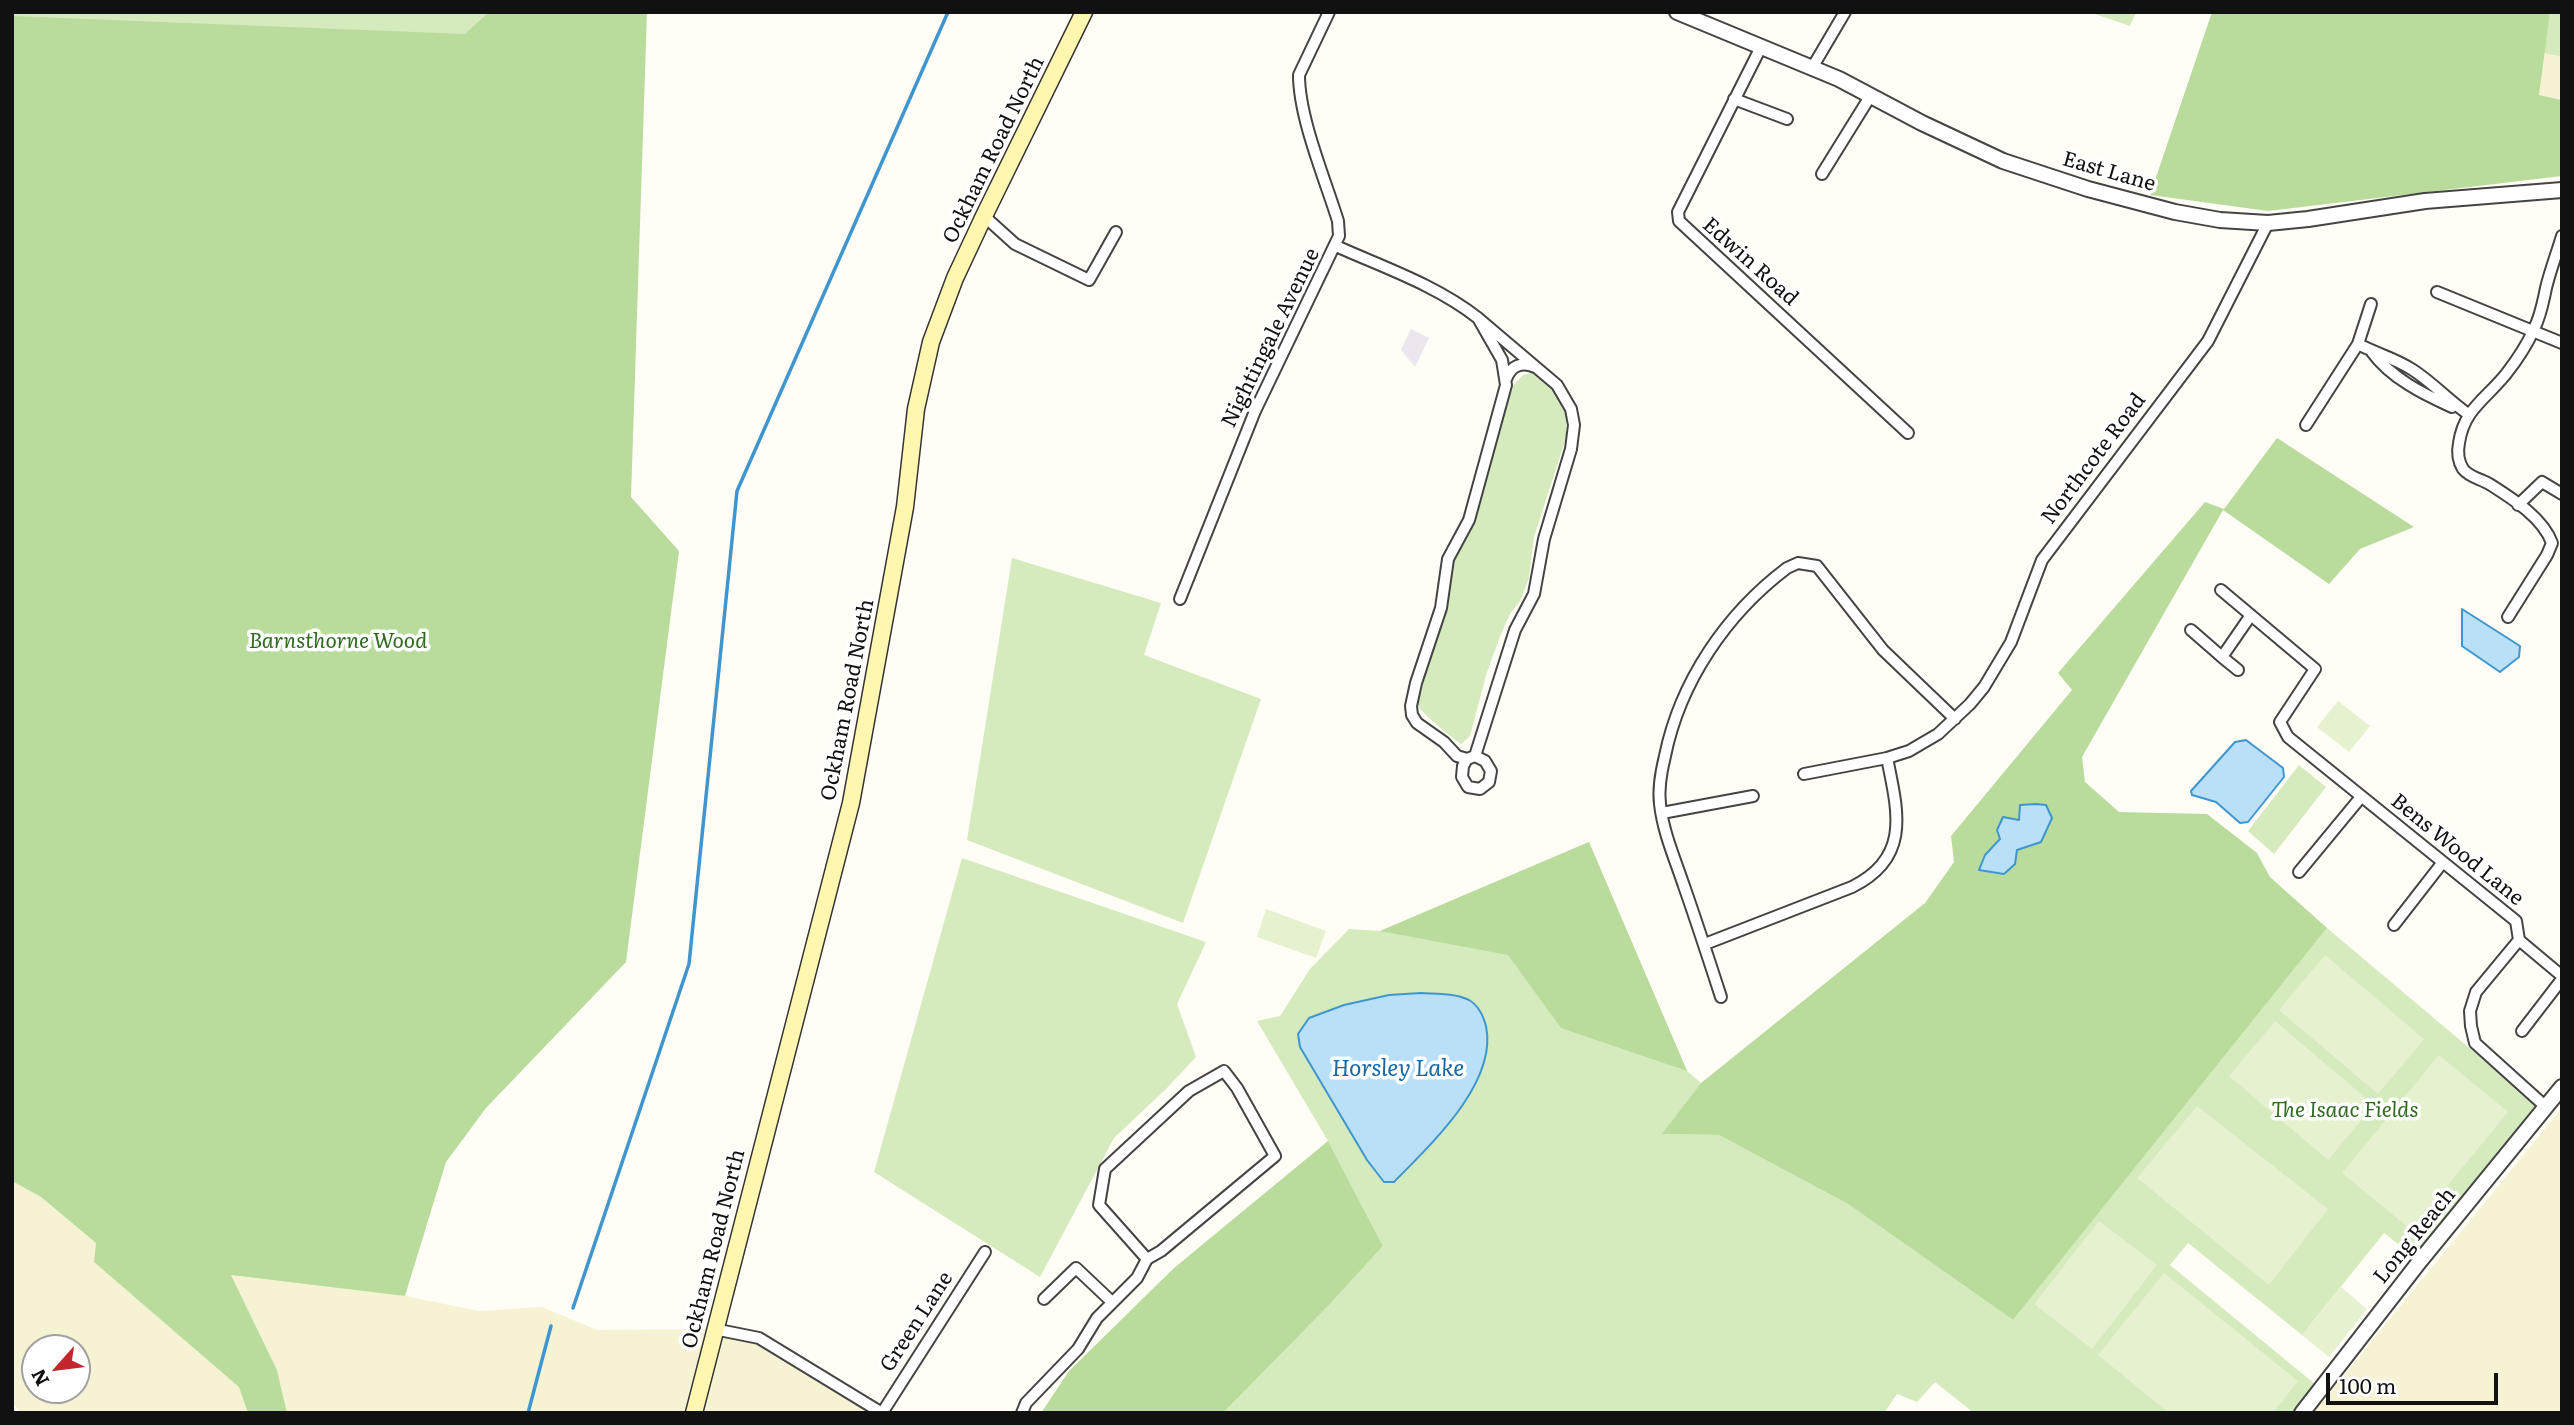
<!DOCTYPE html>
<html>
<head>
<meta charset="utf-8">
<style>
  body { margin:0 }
  #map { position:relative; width:2574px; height:1425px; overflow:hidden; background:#fffdf5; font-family:Literata,serif }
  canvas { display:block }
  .frame { position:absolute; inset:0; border:14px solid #111; pointer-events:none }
  .north { position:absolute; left:21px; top:1334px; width:70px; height:70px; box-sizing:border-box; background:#fff; border:2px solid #a0a0a0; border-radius:50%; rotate:242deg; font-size:19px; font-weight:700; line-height:28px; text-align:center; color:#111 }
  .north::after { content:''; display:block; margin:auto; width:24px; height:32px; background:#c4262e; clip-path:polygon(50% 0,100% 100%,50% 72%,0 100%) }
  .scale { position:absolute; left:2326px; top:1373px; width:172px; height:32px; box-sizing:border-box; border:4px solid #111; border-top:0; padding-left:9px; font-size:21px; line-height:24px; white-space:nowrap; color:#111; -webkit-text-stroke:5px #fff; paint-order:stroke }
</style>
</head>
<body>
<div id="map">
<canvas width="2574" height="1425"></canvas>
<div class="frame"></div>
<div class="north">N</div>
<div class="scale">100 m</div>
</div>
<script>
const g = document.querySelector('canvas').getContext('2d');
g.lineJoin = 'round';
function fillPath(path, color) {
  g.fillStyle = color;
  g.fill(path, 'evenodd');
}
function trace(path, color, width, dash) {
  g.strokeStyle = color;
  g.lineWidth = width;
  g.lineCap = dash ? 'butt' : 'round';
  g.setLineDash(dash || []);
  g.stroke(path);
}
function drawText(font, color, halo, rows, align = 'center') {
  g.font = font + ' Literata,serif';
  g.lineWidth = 7;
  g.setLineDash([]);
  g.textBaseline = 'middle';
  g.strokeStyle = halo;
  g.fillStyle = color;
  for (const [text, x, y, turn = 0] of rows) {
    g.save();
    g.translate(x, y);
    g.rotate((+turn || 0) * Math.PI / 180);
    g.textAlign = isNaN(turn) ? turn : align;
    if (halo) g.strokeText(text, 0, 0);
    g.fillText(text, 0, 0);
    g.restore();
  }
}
fillPath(new Path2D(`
  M1411 329 1429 338 1415 367 1401 350Z`), '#eee6ef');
fillPath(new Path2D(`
  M2544 53 2562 57V100L2539 95Z
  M2562 1108V1413H2313L2544 1130Z
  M12 1181 41 1197 96 1243 240 1387 248 1413H21L12 1402ZM35 1348H77V1390H35Z
  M231 1275 390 1293 479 1311 542 1307 597 1330 714 1329 759 1338 882 1413H287L277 1370Z`), '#f6f3d4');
fillPath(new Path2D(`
  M12 12H582L558 42 12 63Z
  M2089 12H2136L2130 26Z
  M2550 12H2562V57L2544 53Z
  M1535 372 1556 390 1566 412V438L1534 537 1529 578 1520 601 1510 614 1501 634 1487 672 1470 736 1461 744C1456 742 1423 713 1420 709 1417 703 1418 703 1419 697L1446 607 1451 560 1471 528 1509 390 1523 375Z
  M1012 558 1161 603 1144 655 1261 699 1183 923 967 840Z
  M2299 765 2326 787 2274 854 2248 831Z
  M1589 842 1687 1071 1701 1083 1663 1134 1719 1135 1848 1204 2013 1320 2327 928 2537 1105 2546 1107 2420 1261 2384 1233 2302 1335 2188 1243 2170 1265 2321 1389 2302 1413H1974L1935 1382 1917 1402 1897 1394 1884 1413H1223L1330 1304 1383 1246 1328 1141 1257 1021 1280 1016 1310 969 1349 929 1380 931Z
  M962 858 1206 942 1177 1004 1196 1057 1167 1088 1114 1138 1040 1277 874 1172Z`), '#d5ebbd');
fillPath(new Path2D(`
  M489 12H647L631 497 679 551 626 962 486 1108 446 1162 405 1296 231 1275 277 1370 287 1413H248L239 1387 94 1262 96 1243 41 1197 12 1181V16L465 34Z
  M2212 12H2550L2539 95 2562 100V176L2268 211 2150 195Z
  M2277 438 2414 527 2360 549 2329 584 2223 510 2082 757 2085 782 2119 812 2207 814 2257 853 2270 877 2327 928 2013 1320 1848 1204 1719 1135 1662 1134 1701 1083 1925 903 1954 862 1951 836 2072 690 2058 673 2205 502 2224 509Z
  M1589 842 1687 1071 1561 1028 1508 955 1380 931Z
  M1328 1141 1383 1246 1330 1304 1223 1413H1041L1069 1371 1174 1268Z`), '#b9dc9c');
fillPath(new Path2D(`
  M2338 701 2370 726 2349 752 2317 727Z
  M1266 909 1326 931 1316 958 1257 937Z
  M2325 955 2424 1039 2378 1094 2279 1010Z
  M2275 1021 2374 1105 2328 1160 2229 1076Z
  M2439 1055 2508 1112 2411 1230 2342 1173Z
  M2197 1106 2328 1209 2269 1285 2137 1178Z
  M2099 1221 2157 1265 2092 1349 2034 1304Z
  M2164 1273 2298 1381 2273 1413H2169L2098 1355Z
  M2341 1287 2367 1309 2329 1357 2302 1335Z`), '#e6f2cf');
const water = new Path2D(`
  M2462 609 2520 646 2519 657 2500 672 2462 646Z
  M2246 740 2283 768 2284 777 2248 822 2240 823 2216 802 2192 795 2191 791 2235 742Z
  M2036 804 2046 805 2052 818 2041 842 2017 850 2015 864 2004 874 1979 870 1985 855 2000 839 1997 830 2003 817 2019 820 2020 805Z
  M1421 993C1437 994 1454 993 1469 1000 1478 1005 1483 1015 1486 1026 1498 1083 1430 1145 1394 1182H1384L1367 1160 1300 1047 1298 1034 1309 1018 1344 1005 1389 995Z`);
fillPath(water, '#b9e0f7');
trace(water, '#3f96cf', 2);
trace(new Path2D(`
  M573 1308 689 964 737 491 948 12
  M528 1413 551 1326`), '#3f96cf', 3.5);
const minor = new Path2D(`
  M1761 47 1678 212 1679 221 1908 433
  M1812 68 1845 12
  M1734 99 1787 119
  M1822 174 1871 95
  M984 216 1015 244 1089 280 1116 232
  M1336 246C1385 268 1436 285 1478 318
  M2437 292 2562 343
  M1478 318 1557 385 1571 409 1574 425 1571 449 1544 539 1534 594 1515 630 1475 756 1467 759 1457 756 1444 742 1417 723 1412 715 1411 706 1416 683 1441 608 1448 559 1469 520 1506 385 1502 360Z
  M2358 344 2371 304
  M2372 352C2391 378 2423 394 2452 407
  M1506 379C1511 366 1521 361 1535 367
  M2306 425 2358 344C2377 354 2395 358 2413 370 2433 383 2448 400 2468 414
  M2518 505 2542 482 2562 494
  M2221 590 2315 669 2280 722 2288 737 2516 921 2519 940 2476 992 2470 1011 2471 1026 2475 1043 2546 1107
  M1180 599 1255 411 1339 236 1338 221C1325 179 1299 118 1299 75L1329 12
  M2508 617 2547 555 2552 543C2543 518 2513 499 2491 485 2482 479 2470 478 2463 469 2458 461 2457 453 2459 443 2464 409 2486 399 2506 374 2517 360 2527 345 2534 329 2541 315 2543 302 2546 288 2550 271 2557 253 2562 236
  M2191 630 2222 657 2251 615
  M2222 657 2238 670
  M1467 759 1463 766 1462 777 1468 787 1480 789 1489 782 1491 771 1485 761 1475 756
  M1804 774 1887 758
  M1662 813 1753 796
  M2299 872 2361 797
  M2394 925 2443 862
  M2519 940 2562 976
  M1705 944 1852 887C1911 858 1898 812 1887 758L1909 751 1938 734 1970 704 1984 687 2011 642 2042 560 2208 341 2268 223
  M1721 997C1709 960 1697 923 1684 886 1675 859 1663 832 1660 804 1658 788 1661 772 1665 756 1680 682 1726 614 1787 568L1798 563 1817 566 1883 650 1955 719
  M2522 1031 2562 979
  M1044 1299 1076 1268 1112 1302
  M714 1329 759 1338 882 1413
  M882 1413 985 1252
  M1022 1413 1026 1403 1078 1349 1097 1318 1137 1278 1147 1259 1161 1251 1275 1156 1237 1088 1224 1071 1189 1091 1105 1169 1099 1205 1147 1259`);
const tertiary = new Path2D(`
  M1677 12 1839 79 1922 123 2003 161 2088 189 2175 212 2220 220 2268 223 2308 219 2425 201 2562 190
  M2302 1413 2420 1261 2562 1087`);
const secondary = new Path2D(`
  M694 1413 851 803 905 507 916 409 931 342 955 278 984 216 1084 12`);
trace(minor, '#444', 14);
trace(tertiary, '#444', 18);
trace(secondary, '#333', 19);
trace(minor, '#fff', 10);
trace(tertiary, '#fff', 14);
trace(secondary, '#fff6b0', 16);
drawText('21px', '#111', '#fff', [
  ["Ockham Road North",994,150,-64],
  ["East Lane",2109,172,16],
  ["Edwin Road",1750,262,42],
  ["Nightingale Avenue",1271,338,-64],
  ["Northcote Road",2094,459,-53],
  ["Ockham Road North",848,700,-79],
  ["Bens Wood Lane",2457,850,39],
  ["Long Reach",2415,1236,-51],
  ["Ockham Road North",714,1249,-76],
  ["Green Lane",917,1322,-57]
]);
drawText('italic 21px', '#2f6b1f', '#fff', [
  ["Barnsthorne Wood",338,642],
  ["The Isaac Fields",2345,1111]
]);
drawText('italic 23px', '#1768a6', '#fff', [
  ["Horsley Lake",1398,1069]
]);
</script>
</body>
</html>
